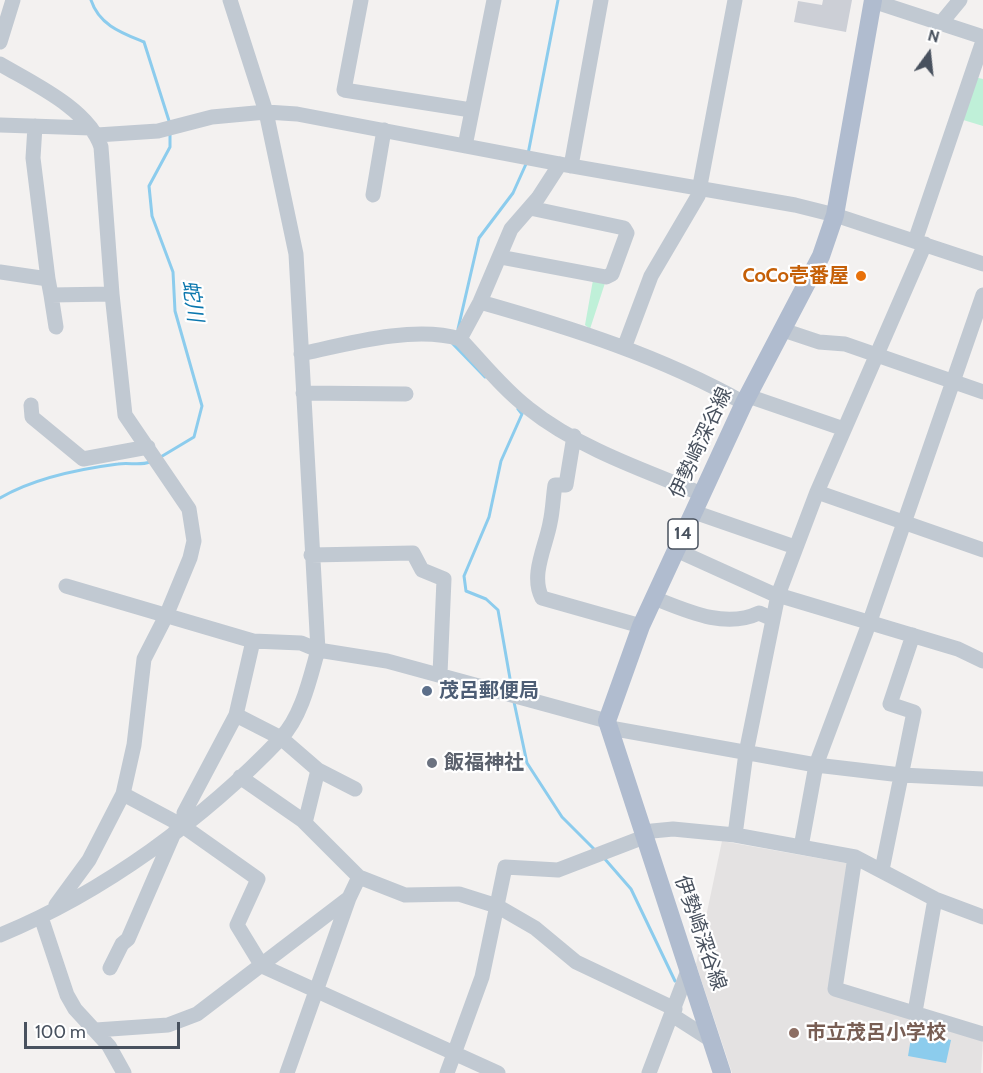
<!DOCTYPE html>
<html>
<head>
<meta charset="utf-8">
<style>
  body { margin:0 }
  #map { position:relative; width:983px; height:1073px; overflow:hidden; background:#f3f1f0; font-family:Cabin,sans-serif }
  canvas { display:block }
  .north { position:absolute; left:899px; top:24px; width:60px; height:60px; -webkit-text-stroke:4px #fff; paint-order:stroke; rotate:15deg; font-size:16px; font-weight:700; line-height:24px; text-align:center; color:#48515e }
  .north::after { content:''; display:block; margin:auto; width:21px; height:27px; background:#48515e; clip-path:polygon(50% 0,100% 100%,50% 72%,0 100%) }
  .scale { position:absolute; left:24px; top:1022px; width:156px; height:27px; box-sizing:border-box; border:3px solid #48515e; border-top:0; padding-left:8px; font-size:18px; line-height:21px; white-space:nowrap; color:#48515e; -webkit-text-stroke:4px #fff; paint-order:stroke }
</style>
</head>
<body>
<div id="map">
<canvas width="983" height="1073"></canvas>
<div class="north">N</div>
<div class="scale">100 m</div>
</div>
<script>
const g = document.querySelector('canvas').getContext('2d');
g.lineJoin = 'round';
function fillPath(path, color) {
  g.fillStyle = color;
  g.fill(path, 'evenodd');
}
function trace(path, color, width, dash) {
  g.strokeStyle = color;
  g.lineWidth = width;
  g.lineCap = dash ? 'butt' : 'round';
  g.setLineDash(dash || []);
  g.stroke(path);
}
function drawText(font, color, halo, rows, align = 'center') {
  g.font = font + ' Cabin,"Noto Sans JP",sans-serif';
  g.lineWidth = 4.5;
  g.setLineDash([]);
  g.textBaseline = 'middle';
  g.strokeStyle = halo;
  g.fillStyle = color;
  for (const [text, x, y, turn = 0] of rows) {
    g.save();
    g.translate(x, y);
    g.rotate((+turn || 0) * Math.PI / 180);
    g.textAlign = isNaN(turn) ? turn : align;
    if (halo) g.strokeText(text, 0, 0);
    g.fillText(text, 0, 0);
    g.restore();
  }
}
fillPath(new Path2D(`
  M722 841 851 864 831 991 983 1038 981 1073H732L696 964Z`), '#e4e2e2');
fillPath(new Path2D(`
  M974 77 983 79V126L960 119Z
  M593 280 605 283 590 329 585 325Z`), '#bff0d8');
fillPath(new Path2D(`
  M912 1032 951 1040 946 1063 908 1056Z`), '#8ccced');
trace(new Path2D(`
  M91 0C99 25 122 33 144 42L170 124
  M528 154 558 0
  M458 329 479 238 513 193 526 164
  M453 344 485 377
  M159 458 194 437 202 406 175 311 173 272 152 216 149 186 170 147V134
  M0 498C34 478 79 469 118 464 129 462 139 466 150 462
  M512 690 498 610 486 599 466 591 464 576 489 517 501 461 522 414 518 409
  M514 702 527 763 562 817 595 850
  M604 858 631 889 675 981`), '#8ccced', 3);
fillPath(new Path2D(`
  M823 0H852L846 32 794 22 798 1 822 5Z`), '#cccfd6');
trace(new Path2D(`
  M361 0 344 90 471 110
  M873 1 983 37
  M941 23 960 0
  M0 42 13 0
  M0 64C32 83 89 109 101 147L112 294 125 415 189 509 194 541 190 558 166 616 144 659 134 745 123 794 89 860 56 905
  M0 125 91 128
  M35 126 33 158 48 279
  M97 135 158 131 212 117 266 112 297 114 560 164 795 205 835 215 983 264
  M465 146 494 0
  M571 166 601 0
  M373 195 384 130
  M915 241 983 41
  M500 257 606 277 612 274 627 233 624 228 530 208
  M0 272 48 279 51 295 112 294
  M51 295 56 327
  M480 302C572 328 660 356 744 403
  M783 330 819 342 845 344 983 392
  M460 339 480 302 511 229 538 198 560 164
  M624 348 651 276 698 196 735 0
  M301 354C347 344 414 325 460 339 482 362 503 389 528 408 578 448 643 470 702 494
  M303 393 406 394
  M748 396 844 429
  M31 405 32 417 83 459 148 447
  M574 436 566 485H555C553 497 553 510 550 523 546 546 530 575 542 598L641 626
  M817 492 983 550
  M694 512 795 547
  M676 550 771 593 958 649 983 661
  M311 555 413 553 422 570 444 579 440 674
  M66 586 253 641 301 643 318 650 387 661 607 721
  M654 598C687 611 725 629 759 613L773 619
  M236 715 281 738 318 770 305 823
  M610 728 816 765 901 775 983 779
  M318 770 355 789
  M240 777 302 820 359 877 405 895 459 894 497 906 535 928 576 962 675 1009
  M123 794 183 826 258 879 237 925 262 966 498 1073
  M187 823 184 813 236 715 253 641
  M642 832 673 829 735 835 855 857 935 899 983 917
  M735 835 746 753 778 595 817 492 925 244
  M801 847 816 765 870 621 983 295
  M855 857 835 989 983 1034
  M882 870 914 712 890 704 913 635
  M41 917 67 995 75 1009 109 1046 124 1073
  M0 935C103 893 205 818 281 738 302 716 310 678 318 650L296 254 266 112 230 0
  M110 968 122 944 128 939 174 833
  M915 1012 935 899
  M672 1015 711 1040
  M96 1030 168 1025 197 1014 349 898 359 877
  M287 1073 349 898
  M447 1073 482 977 505 867 558 870 644 837
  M649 1073 689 968`), '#c1c9d2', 15);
trace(new Path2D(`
  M722 1073 607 721 641 626 744 403 821 256 835 215 873 0`), '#b0bccf', 18);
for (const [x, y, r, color] of [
  [861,276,6,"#e8710a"],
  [427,691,6,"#5c6f8a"],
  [432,763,6,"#6b7280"],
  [794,1033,6,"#8d6e63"]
]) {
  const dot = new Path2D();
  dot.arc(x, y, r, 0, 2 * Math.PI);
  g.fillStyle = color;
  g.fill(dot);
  trace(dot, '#fff', 2);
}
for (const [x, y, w] of [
  [683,534,30]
]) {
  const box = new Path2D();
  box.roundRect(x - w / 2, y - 15, w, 30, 4.5);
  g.fillStyle = '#fff';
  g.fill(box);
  trace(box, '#48515e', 1.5);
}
drawText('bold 18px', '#48515e', null, [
  ["14",683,534]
]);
drawText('bold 20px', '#c56008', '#fff', [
  ["CoCo壱番屋",849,276]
], 'right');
drawText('20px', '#48515e', '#fff', [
  ["伊勢崎深谷線",701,443,-65],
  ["伊勢崎深谷線",700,933,71]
]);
drawText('bold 20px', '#4e5e75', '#fff', [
  ["茂呂郵便局",439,691]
], 'left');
drawText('bold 20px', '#5b616d', '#fff', [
  ["飯福神社",444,763]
], 'left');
drawText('bold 20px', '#785e54', '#fff', [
  ["市立茂呂小学校",806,1033]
], 'left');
drawText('italic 21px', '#0b77ae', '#fff', [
  ["蛇川",192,301,82]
]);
</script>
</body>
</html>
